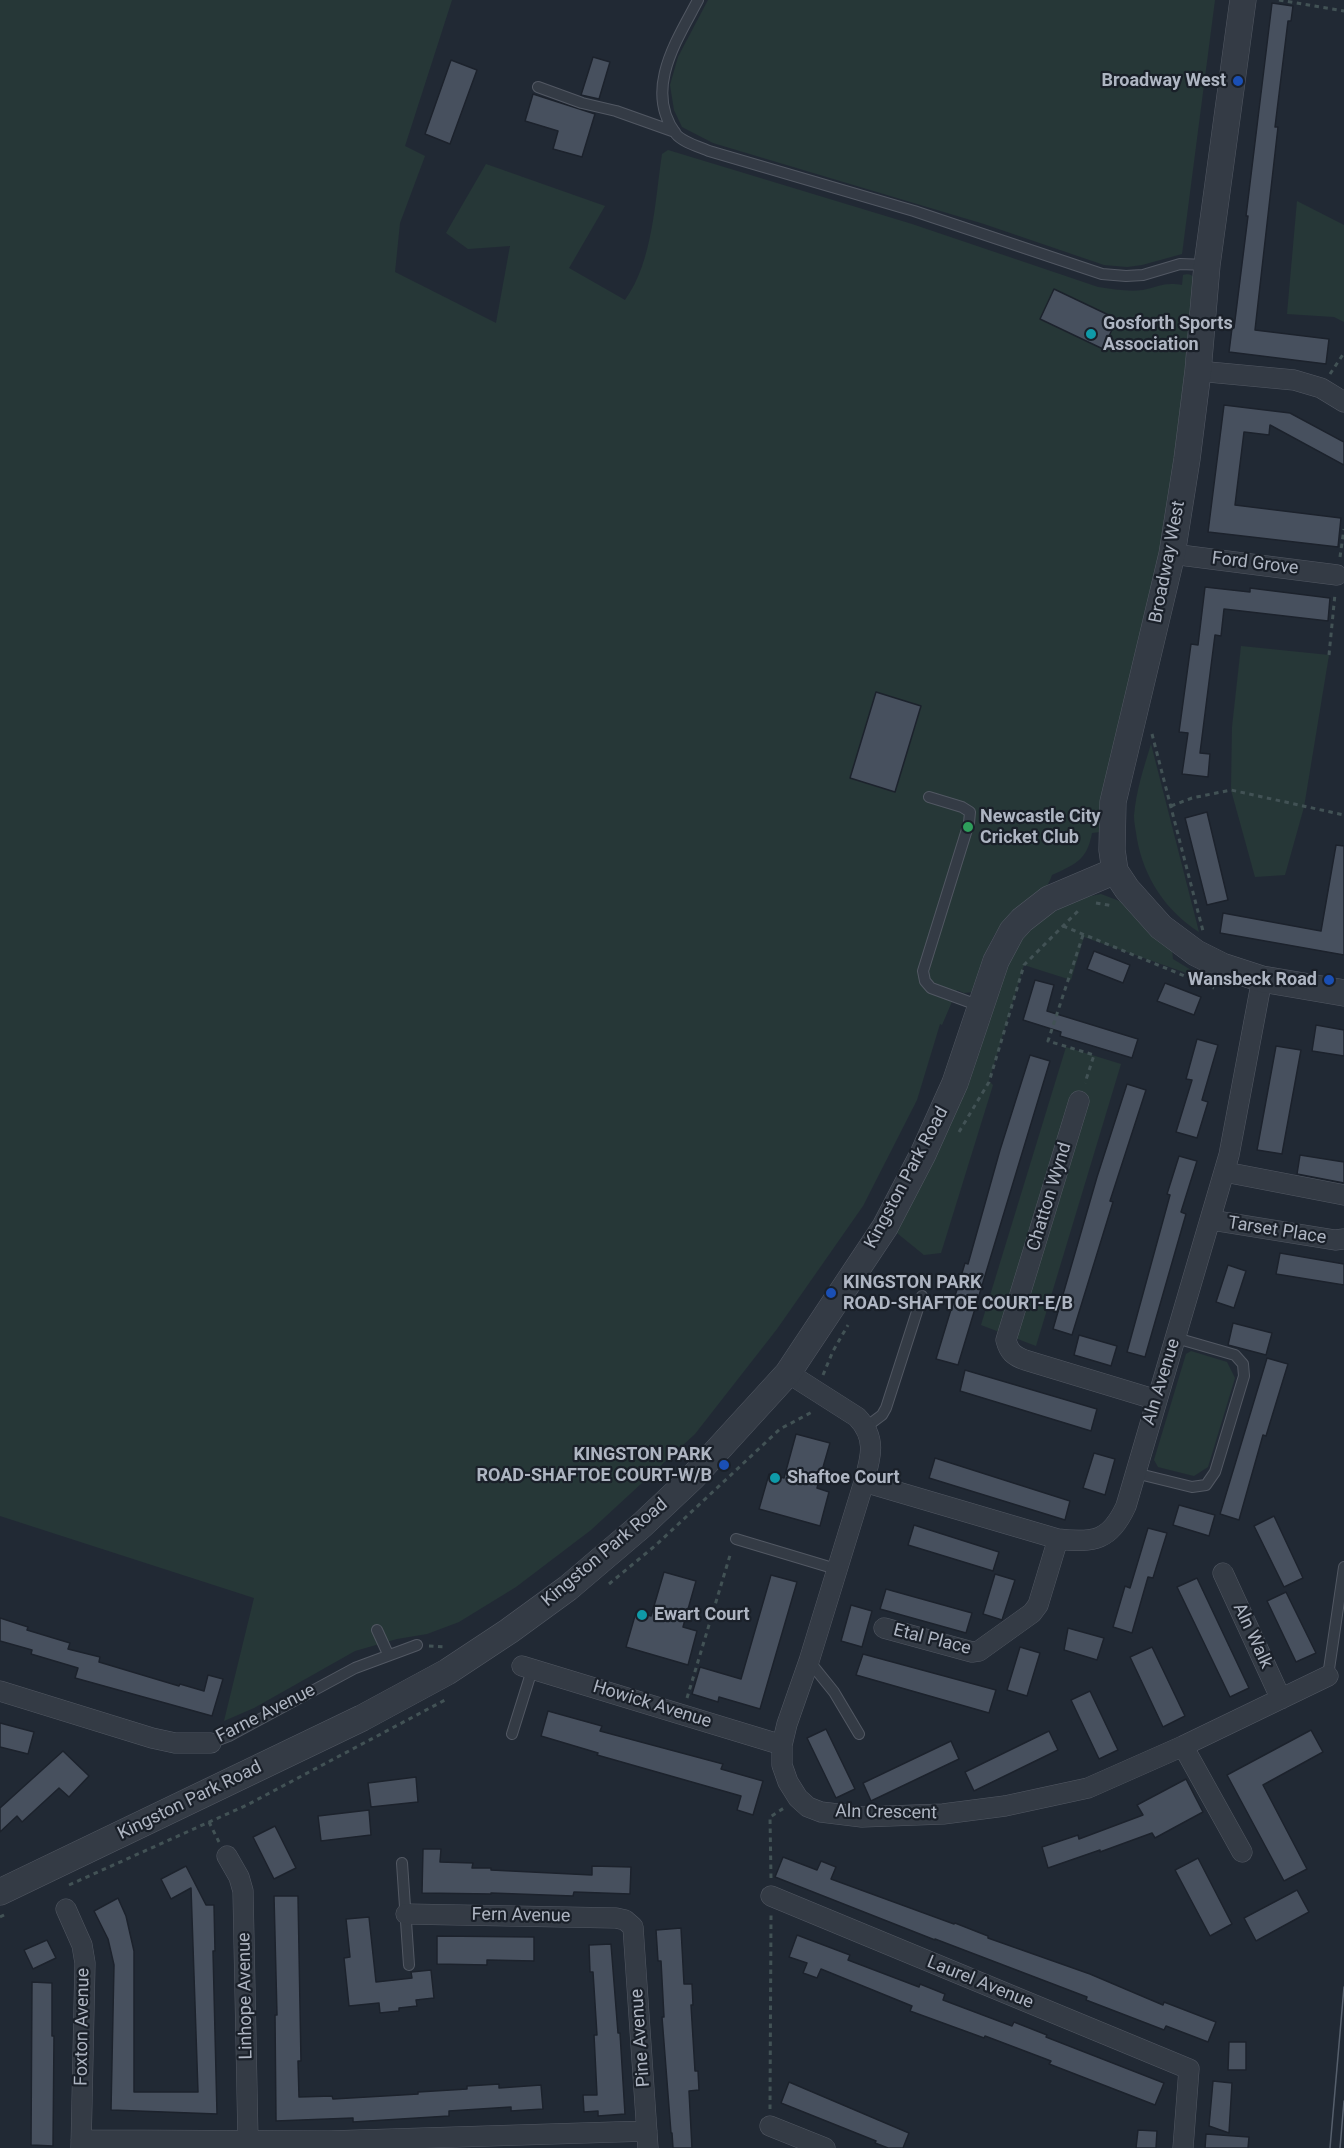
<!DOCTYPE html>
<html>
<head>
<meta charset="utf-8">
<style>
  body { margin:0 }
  canvas { display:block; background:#212934 }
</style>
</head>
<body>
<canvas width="1344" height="2148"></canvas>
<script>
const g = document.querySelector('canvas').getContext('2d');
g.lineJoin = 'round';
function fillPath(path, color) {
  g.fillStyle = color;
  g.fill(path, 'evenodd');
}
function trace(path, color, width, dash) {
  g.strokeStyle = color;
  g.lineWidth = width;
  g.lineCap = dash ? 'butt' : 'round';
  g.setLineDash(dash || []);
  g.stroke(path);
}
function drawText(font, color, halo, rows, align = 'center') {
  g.font = font + ' Roboto,sans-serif';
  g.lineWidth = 4.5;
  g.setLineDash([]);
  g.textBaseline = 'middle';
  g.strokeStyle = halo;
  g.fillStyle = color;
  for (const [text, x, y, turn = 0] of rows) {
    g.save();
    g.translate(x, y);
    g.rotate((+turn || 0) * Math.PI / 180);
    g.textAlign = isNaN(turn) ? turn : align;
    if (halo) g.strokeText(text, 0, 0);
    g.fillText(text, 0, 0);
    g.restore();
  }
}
fillPath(new Path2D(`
  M0 0H452L405 146 425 156 400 223 395 272 496 323 510 246 468 249 446 233 486 164 605 206 569 268 625 300C653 262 655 200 662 154L668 150 912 224 1098 287C1113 289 1128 292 1143 290 1159 287 1164 282 1182 285L1183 275C1190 273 1193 276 1197 281L1170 509 1100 832 1092 833C1087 860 1076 864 1052 875 1044 900 1017 908 1000 927 986 944 980 971 973 992L964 993 957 990 942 1025 940 1024 917 1100 863 1206 777 1329 695 1434 591 1530 516 1587 459 1622 427 1634 397 1639 355 1651 254 1708 224 1721 254 1598 0 1516Z
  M708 0H1215L1182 254 1142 265 1127 267 1104 265 984 224 713 143 682 127 674 110 670 85 678 57Z
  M1297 201 1344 225V322L1334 317 1287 314Z
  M1241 646 1329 655 1304 807 1285 875 1255 877 1231 790 1232 727Z
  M1151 744 1199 932C1166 911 1144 878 1137 839 1136 831 1134 823 1134 816 1136 791 1144 767 1151 744Z
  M1101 894 1122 902 1172 950 1173 959 1209 981 1084 937 1071 980 1024 965 989 1081 993 1085 941 1253 924 1255 892 1229 1016 946C1039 919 1066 900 1101 894Z
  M1066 1047 1121 1064 1036 1346 981 1325Z
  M1191 1351 1227 1362 1235 1378 1208 1467 1194 1476 1158 1467 1154 1460 1186 1354Z`), '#263737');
const building = new Path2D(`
  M1272 3 1293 6 1291 21H1288L1275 127H1278L1255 330 1329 339 1326 364 1229 352 1232 328H1234L1248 216H1246Z
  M593 57 610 62 599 99 581 95Z
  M451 60 477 70 450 144 425 134Z
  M533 94 595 114 582 157 553 149 558 131 525 121Z
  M1054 289 1117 319 1103 349 1040 319Z
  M1224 405 1290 413 1344 442V465L1270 425 1269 435 1244 432 1235 505 1341 518 1338 547 1208 532Z
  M1205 587 1250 592V588L1330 598 1328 621 1224 609 1221 636 1215 635 1200 753 1210 754 1208 777 1182 774 1188 733 1179 732 1191 644 1198 645Z
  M876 692 921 706 895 792 850 778Z
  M1207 812 1228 900 1207 905 1185 818Z
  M1336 845 1344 846V955L1220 933 1223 913 1321 931Z
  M1094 951 1130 965 1123 983 1087 969Z
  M1035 980 1054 985 1047 1011 1138 1039 1132 1058 1060 1036 1061 1032 1023 1020Z
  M1165 983 1201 997 1194 1015 1157 1001Z
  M1316 1025 1344 1030V1056L1312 1051Z
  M1197 1039 1218 1045 1202 1100 1208 1102 1197 1138 1176 1132 1192 1080 1186 1079Z
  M1276 1046 1301 1050 1282 1154 1257 1150Z
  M1030 1055 1050 1061 958 1365 936 1359 965 1263 968 1264 1000 1150Z
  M1127 1084 1146 1090 1110 1201 1113 1202 1072 1335 1053 1329 1097 1177Z
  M1300 1155 1344 1162V1183L1297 1174Z
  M1179 1156 1197 1161 1181 1212 1186 1214 1145 1357 1127 1352 1170 1195 1167 1194Z
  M1280 1253 1344 1264V1285L1276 1274Z
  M1228 1265 1246 1271 1234 1308 1216 1302Z
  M1233 1323 1272 1333 1266 1355 1228 1345Z
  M1079 1335 1117 1346 1111 1366 1074 1355Z
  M1267 1358 1288 1364 1266 1436 1263 1435 1239 1520 1220 1514Z
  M965 1370 1097 1409 1091 1431 960 1391Z
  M796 1434 830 1443 817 1488 829 1492 820 1526 759 1509 769 1474 784 1478Z
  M1094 1453 1115 1459 1105 1495 1083 1488Z
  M935 1458 1070 1501 1065 1520 929 1478Z
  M1179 1505 1215 1515 1209 1536 1173 1525Z
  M1274 1516 1303 1578 1284 1587 1254 1526Z
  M914 1525 999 1552 993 1571 908 1545Z
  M1148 1528 1167 1533 1153 1578 1148 1577 1132 1633 1113 1627 1125 1586 1130 1588Z
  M664 1572 696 1581 683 1627 697 1631 688 1665 626 1647 636 1612 651 1616Z
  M995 1574 1015 1580 1002 1620 983 1614Z
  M771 1575 797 1582 760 1709 719 1697 718 1702 692 1694 700 1667 741 1679Z
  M1197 1578 1249 1688 1230 1697 1177 1587Z
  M886 1589 972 1613 966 1633 880 1609Z
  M1286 1592 1316 1653 1296 1662 1267 1601Z
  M851 1605 872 1611 862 1647 841 1641Z
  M0 1618 28 1627 27 1630 70 1643 68 1649 100 1657 99 1662 179 1686 180 1684 204 1691 208 1675 223 1679 212 1716 75 1678 78 1668 31 1654 32 1650 0 1641Z
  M1068 1628 1104 1638 1097 1660 1064 1650Z
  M1020 1647 1040 1653 1027 1696 1007 1690Z
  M1152 1647 1185 1716 1163 1727 1130 1657Z
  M863 1654 996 1690 989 1713 856 1675Z
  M1090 1691 1118 1750 1099 1759 1071 1700Z
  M548 1711 602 1726 600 1731 723 1764 721 1769 763 1781 753 1815 737 1810 741 1796 597 1755 598 1753 541 1736Z
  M0 1723 34 1732 28 1754 0 1747Z
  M826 1729 855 1789 836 1798 807 1738Z
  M1311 1730 1323 1752 1263 1785 1307 1869 1284 1881 1227 1775Z
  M1049 1731 1058 1750 974 1791 965 1772Z
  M951 1741 959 1759 871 1801 863 1783Z
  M63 1751 89 1776 69 1797 59 1788 22 1822 17 1816 0 1832V1808Z
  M416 1777 418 1802 371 1807 368 1783Z
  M1186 1779 1203 1812 1155 1838 1152 1833 1100 1852V1850L1048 1868 1042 1847 1078 1835 1079 1839 1143 1815 1137 1805Z
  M369 1810 371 1835 321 1841 318 1816Z
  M275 1826 296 1868 274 1879 253 1837Z
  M423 1849H441L440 1862 473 1863 472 1868H491V1870L592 1875V1866L631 1867 630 1894 574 1892 573 1896 491 1893V1894L422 1893Z
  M783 1857 817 1870 821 1861 836 1867 831 1879 954 1924 955 1923 988 1936V1938L1090 1974 1163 2005 1164 2002 1216 2022 1208 2042 1166 2026 1164 2030 1086 2000 1087 1997 935 1939V1940L775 1877Z
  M1198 1858 1232 1924 1210 1936 1175 1870Z
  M186 1866 206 1905H214L215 1951H213L217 2114 111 2110 114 1965 108 1939 94 1911 118 1898 126 1916 134 1951V2092H198L191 1888 171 1899 161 1879Z
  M1297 1890 1309 1912 1256 1941 1244 1918Z
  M274 1896H298L301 2061H298L299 2097 332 2096 333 2099 418 2094V2092L467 2089V2086L499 2084V2088L541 2085 543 2109 511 2111V2107L449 2111V2116L353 2122V2118L276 2121 275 2015H277Z
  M369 1917 376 1982 412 1978 411 1972 431 1970 434 1998 416 2000 417 2006 399 2008V2011L380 2013 379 2003 349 2006 344 1958 350 1957 346 1919Z
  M681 1928 684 1984H692L693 2005H691L695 2071H698L699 2090 689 2091 692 2148H673L672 2133H671L662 2017H664L661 1961H658L656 1930Z
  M797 1935 850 1955 848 1960 919 1987 920 1984 945 1994 943 2000 1012 2026 1014 2022 1047 2035 1046 2037 1164 2083 1155 2105 1049 2064 1051 2061 985 2036 984 2038 910 2011 912 2006 821 1969 817 1978 803 1973 807 1963 789 1957Z
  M437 1936 534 1937V1961L487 1960V1965L437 1964Z
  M47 1940 56 1958 33 1969 24 1950Z
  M611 1944 618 2033H620L625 2114 598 2116V2111L584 2112 583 2095H597L594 2035H597L593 1972H590L589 1945Z
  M32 1982 52 1983V2036H54L53 2146 31 2145Z
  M1229 2042H1246V2070H1228Z
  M1213 2081 1232 2083 1229 2133 1209 2126Z
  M789 2082 909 2133 903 2148H888L875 2143 876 2141 781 2103Z
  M1138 2130 1157 2131 1156 2148H1136Z
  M1206 2134 1249 2137 1248 2148H1205Z`);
fillPath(building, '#47505e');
trace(building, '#1c222c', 1.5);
const service = new Path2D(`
  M698 0C677 40 643 90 676 134 682 142 700 147 709 151L914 211 1102 274 1126 276 1143 275 1180 264 1207 265
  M538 87 582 103 616 111 675 132
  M929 797 962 807 970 812 969 823 923 971 925 981 931 988 980 1006
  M866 1427 882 1415 886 1408 922 1296
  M1135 1473 1192 1487 1206 1485 1215 1472 1244 1376 1243 1364 1235 1355 1176 1338
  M736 1539 836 1569
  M377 1630 388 1654
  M809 1661 834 1692 859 1734
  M1328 1676 1344 1567
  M512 1734 532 1670
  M211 1743 229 1736 355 1668 417 1645
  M402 1863 409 1965`);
const minor = new Path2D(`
  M1198 371 1294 380 1321 388 1344 402
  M1172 554 1337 575
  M1079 1101 1006 1340C1009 1352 1014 1356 1025 1360L1157 1400
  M1225 1172 1344 1195
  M1211 1220 1335 1240 1344 1239
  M788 1373 857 1417C877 1438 871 1457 864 1482L809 1661 787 1724 782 1745V1765L788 1782 798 1798 808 1807 821 1812 862 1817 943 1814 1005 1806 1088 1788 1183 1746 1328 1676
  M864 1482 1058 1539C1094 1543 1110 1541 1126 1506L1229 1155 1262 979
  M1223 1573 1281 1699
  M884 1628 972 1652 979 1651 1032 1613 1038 1605 1058 1539
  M522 1666 782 1745
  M0 1691 152 1738 175 1743H211
  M1183 1746 1242 1852
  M227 1856 239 1877 243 1891 248 2140
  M771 1896 1189 2069 1183 2148
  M66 1909 82 1945 85 1963 81 2148
  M406 1914 616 1918 625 1920 633 1927 648 2148
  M770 2126 825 2148
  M81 2140 329 2141 647 2131`);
const tertiary = new Path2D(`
  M1243 0 1207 265 1198 371 1187 459 1172 554 1113 802 1112 850 1115 871 1127 889 1161 927 1196 953 1222 966 1262 979 1344 993
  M0 1892 362 1718 447 1672 509 1631 568 1588 642 1525 693 1477 788 1373 885 1227 923 1154 955 1083 996 961 1012 931 1022 920 1049 899 1115 871`);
trace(service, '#525863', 12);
trace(minor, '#525863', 21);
trace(tertiary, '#525863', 27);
trace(new Path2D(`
  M1279 0 1344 11
  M1330 374 1344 353
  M1340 557 1344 529
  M1329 655 1335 594
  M1152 734 1203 931
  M1171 806 1192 798 1231 790 1344 815
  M1096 903 1113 906
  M1063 926 1214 988
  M1083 935 1048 1041 1094 1055 1085 1083
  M959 1132 989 1082 1024 965 1079 910
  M823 1375 833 1351 848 1325
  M609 1584 656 1545 780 1429 814 1411
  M429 1646 446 1647
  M687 1698 731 1552
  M209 1822 219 1842
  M771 1878 770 1817 784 1808
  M69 1885 247 1805 445 1700
  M0 1917 8 1913
  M770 2109 771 1915`), '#425255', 3, [4.5, 4.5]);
trace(service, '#343b45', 10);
trace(minor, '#343b45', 20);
trace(tertiary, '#343b45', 26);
trace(new Path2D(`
  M1330 2148 1344 1987
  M1340 2148 1344 2101`), '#565f6c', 1.5);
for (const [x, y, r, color] of [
  [1238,81,6,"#1a4fb4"],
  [1091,334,6,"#0f9aa8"],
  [968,827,6,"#2e9e5b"],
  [1329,980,6,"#1a4fb4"],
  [831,1293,6,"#1a4fb4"],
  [724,1465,6,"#1a4fb4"],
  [775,1478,6,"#0f9aa8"],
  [642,1615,6,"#0f9aa8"]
]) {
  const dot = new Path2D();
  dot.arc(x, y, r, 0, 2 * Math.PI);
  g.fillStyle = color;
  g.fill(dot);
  trace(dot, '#1a2029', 2);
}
drawText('bold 18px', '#aeb5c2', '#1a2029', [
  ["Broadway West",1226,81,"right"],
  ["Gosforth Sports",1103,324],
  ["Association",1103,345],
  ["Newcastle City",980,817],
  ["Cricket Club",980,838],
  ["Wansbeck Road",1317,980,"right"],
  ["KINGSTON PARK",843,1283],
  ["ROAD-SHAFTOE COURT-E/B",843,1304],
  ["KINGSTON PARK",712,1455,"right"],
  ["ROAD-SHAFTOE COURT-W/B",712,1476,"right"],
  ["Shaftoe Court",787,1478],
  ["Ewart Court",654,1615]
], 'left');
drawText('18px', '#aeb5c2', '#1a2029', [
  ["Broadway West",1168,562,-79],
  ["Ford Grove",1255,564,7],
  ["Kingston Park Road",907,1178,-62],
  ["Chatton Wynd",1050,1197,-73],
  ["Tarset Place",1277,1231,9],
  ["Aln Avenue",1162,1382,-73],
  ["Kingston Park Road",605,1553,-40],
  ["Aln Walk",1252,1636,65],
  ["Etal Place",932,1640,14],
  ["Howick Avenue",652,1705,17],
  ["Farne Avenue",266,1714,-27],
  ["Kingston Park Road",190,1801,-26],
  ["Aln Crescent",886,1813,1],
  ["Fern Avenue",521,1916,1],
  ["Laurel Avenue",980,1983,22],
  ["Linhope Avenue",246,1996,-91],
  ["Foxton Avenue",83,2027,-89],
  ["Pine Avenue",641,2038,-94]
]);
</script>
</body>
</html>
